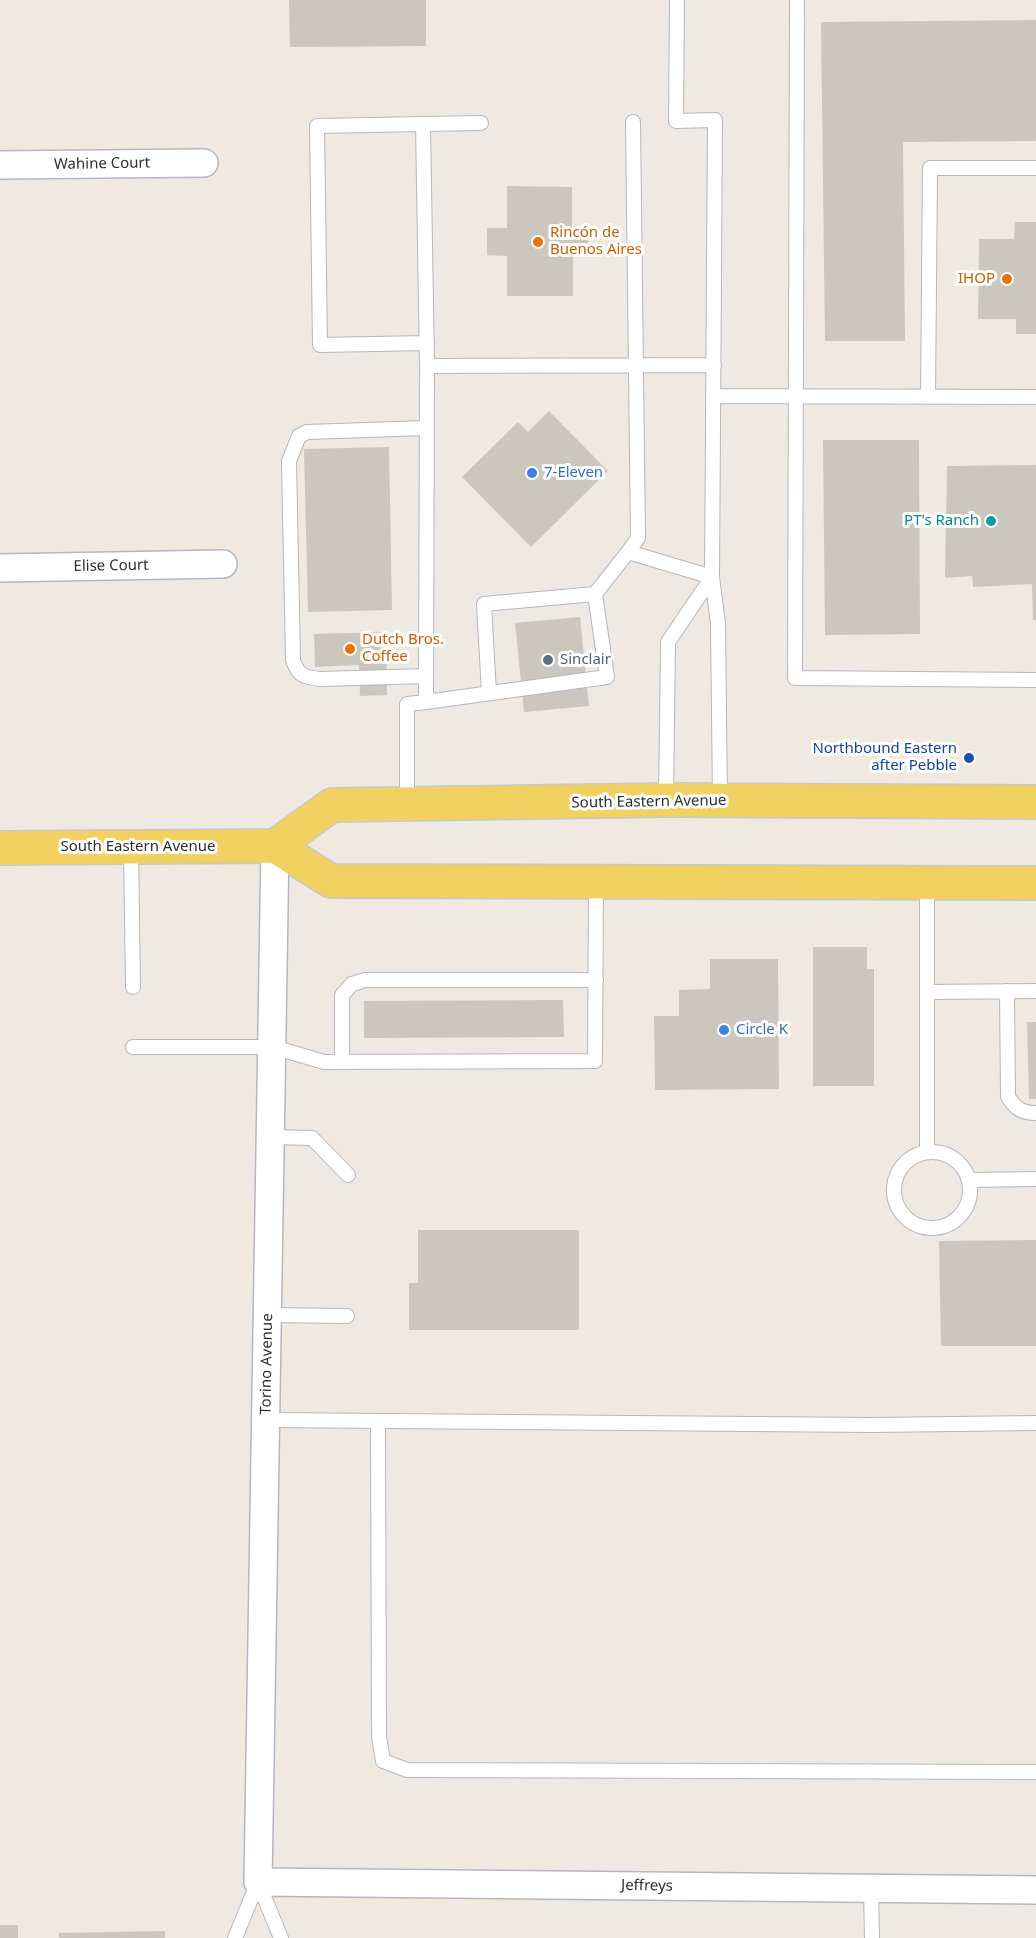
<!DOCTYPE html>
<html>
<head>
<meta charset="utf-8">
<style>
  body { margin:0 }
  canvas { display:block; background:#efe9e1 }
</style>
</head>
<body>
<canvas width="1036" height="1938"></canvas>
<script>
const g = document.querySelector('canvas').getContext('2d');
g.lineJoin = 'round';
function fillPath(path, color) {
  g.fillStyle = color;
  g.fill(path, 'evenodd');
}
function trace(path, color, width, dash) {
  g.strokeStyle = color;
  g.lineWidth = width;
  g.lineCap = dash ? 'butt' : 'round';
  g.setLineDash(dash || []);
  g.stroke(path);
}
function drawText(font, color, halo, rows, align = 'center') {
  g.font = font + ' "Noto Sans",sans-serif';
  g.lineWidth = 6;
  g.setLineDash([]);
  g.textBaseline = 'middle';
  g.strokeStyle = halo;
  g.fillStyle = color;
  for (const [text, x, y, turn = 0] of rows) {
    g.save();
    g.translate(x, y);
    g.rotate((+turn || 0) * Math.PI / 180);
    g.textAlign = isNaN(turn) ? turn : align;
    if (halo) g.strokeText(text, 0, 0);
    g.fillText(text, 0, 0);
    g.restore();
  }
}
fillPath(new Path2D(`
  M289 0H426V46L290 47Z
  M1036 20V141L903 142 905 341H825L821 22Z
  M507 186 572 187V228H588V255H573V296H507V256L487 255V228H507Z
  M1015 222H1036V334H1016V319H978L979 239H1014Z
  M549 411 608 471 531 547 462 477 518 422 528 432Z
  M823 440H919L920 634 825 635Z
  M389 447 392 610 308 612 304 449Z
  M1036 465V620H1033L1032 584 973 587 972 576 945 578 947 466Z
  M580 617 589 706 524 712 515 623Z
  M386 632 387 695 360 696 359 665 315 667 314 634Z
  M813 947H867V969H874V1086H813Z
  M710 959H778L779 1089 655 1090 654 1016H679V990L710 989Z
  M563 1000 564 1037 364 1038V1001Z
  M1027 1022H1036V1099H1029Z
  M418 1230H579V1330H409V1283H418Z
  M1036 1240V1346H941L939 1241Z
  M0 1925H18V1938H0Z
  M165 1931V1938H59V1933Z`), '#cbc7bf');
const lane = new Path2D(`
  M677 0 676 121 715 120 712 577 718 624 720 801
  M797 0 795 678 1036 680
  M481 123 423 124 427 366 714 365
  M423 124 317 126 320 345 427 343
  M714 396 1036 397
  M928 397 930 168H1036
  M628 552 638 538 633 122
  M595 594 628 552 712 577
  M426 676 320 679C304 677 298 676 293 660L289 461 299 436 307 432 427 428
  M426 702 427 366
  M666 800 668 642 712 577
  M407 804V704L426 702 607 677 595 594 484 604 489 693
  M131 847 133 987
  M927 883V1151
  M1007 991 1008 1097C1016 1109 1022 1113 1036 1113
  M927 992 1036 991
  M133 1047H273L324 1062 595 1061 596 883
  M342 1061V995L352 984 365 980H596
  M272 1137 312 1138 348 1175
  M894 1190a38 38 0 1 1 76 0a38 38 0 1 1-76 0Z
  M969 1180 1036 1179
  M268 1315 347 1316
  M267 1420 873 1425 1036 1423
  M378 1421 379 1737 383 1761 407 1770 1036 1772
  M258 1882 281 1938
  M871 1889 872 1938
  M235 1938 258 1882`);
const street = new Path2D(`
  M0 165 204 163
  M0 568 223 564
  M275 846 258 1882 1036 1890`);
const primary = new Path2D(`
  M275 846 332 805 666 800 1036 802
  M0 848 275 846 331 881 1036 883`);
trace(lane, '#b4b7c1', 16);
trace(street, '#b4b7c1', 30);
trace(primary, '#c9c9c9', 36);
trace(lane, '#fff', 14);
trace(street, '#fff', 27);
trace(primary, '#f2d163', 33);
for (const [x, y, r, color] of [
  [538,242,6,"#e8710a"],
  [1007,279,6,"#e8710a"],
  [532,473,6,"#3f7fe0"],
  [991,521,6,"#0f9aa8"],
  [350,649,6,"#e8710a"],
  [548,660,6,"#5c6f8a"],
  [969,758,6,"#1a4fb4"],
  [724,1030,6,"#3f7fe0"]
]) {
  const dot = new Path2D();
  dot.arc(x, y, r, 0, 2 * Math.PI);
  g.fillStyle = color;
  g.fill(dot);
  trace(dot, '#fff', 2);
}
drawText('15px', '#2e2e2e', '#fff', [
  ["Wahine Court",102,164,-1],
  ["Elise Court",111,566,-1],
  ["South Eastern Avenue",649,802,-1],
  ["South Eastern Avenue",138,847],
  ["Torino Avenue",267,1364,-89],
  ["Jeffreys",647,1886,1]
]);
drawText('15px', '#c56008', '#fff', [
  ["Rincón de",550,233],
  ["Buenos Aires",550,250],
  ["IHOP",995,279,"right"],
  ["Dutch Bros.",362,640],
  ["Coffee",362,657]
], 'left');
drawText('15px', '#366cbe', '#fff', [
  ["7-Eleven",544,473],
  ["Circle K",736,1030]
], 'left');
drawText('15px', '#0d838f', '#fff', [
  ["PT's Ranch",979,521]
], 'right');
drawText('15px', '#4e5e75', '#fff', [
  ["Sinclair",560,660]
], 'left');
drawText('15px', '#164399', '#fff', [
  ["Northbound Eastern",957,749],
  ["after Pebble",957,766]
], 'right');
</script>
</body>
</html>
